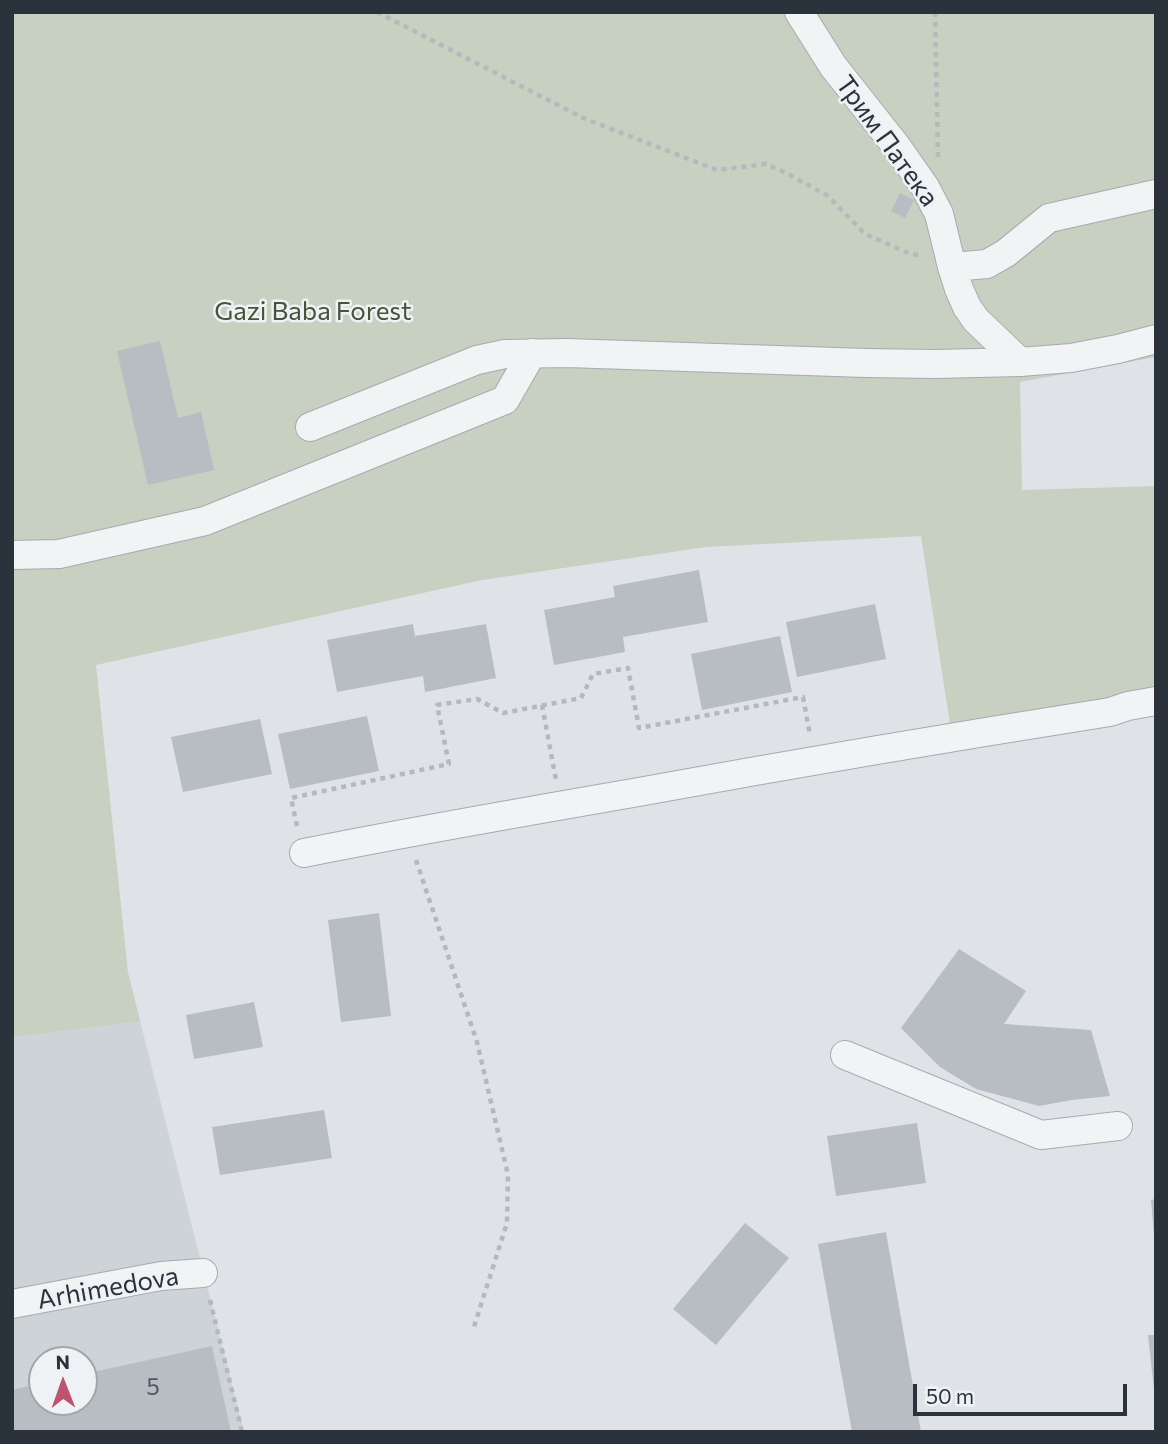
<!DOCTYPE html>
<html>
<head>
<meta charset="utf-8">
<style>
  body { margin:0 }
  #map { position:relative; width:1168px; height:1444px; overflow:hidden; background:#dfe3e7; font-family:Commissioner,sans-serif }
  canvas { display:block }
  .frame { position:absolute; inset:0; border:14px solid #2a333c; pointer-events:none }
  .north { position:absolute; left:28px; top:1346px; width:70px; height:70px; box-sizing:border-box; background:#eef2f4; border:2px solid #a0a6aa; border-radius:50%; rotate:359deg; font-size:19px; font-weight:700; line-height:28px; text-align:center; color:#2a333c }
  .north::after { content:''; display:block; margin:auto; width:24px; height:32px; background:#be526f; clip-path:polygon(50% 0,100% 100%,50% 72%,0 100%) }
  .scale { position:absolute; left:913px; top:1384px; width:214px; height:32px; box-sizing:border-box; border:4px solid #2a333c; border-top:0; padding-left:9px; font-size:21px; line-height:24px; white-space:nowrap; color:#2a333c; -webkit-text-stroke:5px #eef2f4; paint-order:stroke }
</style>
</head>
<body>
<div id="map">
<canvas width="1168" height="1444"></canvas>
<div class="frame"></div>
<div class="north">N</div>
<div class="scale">50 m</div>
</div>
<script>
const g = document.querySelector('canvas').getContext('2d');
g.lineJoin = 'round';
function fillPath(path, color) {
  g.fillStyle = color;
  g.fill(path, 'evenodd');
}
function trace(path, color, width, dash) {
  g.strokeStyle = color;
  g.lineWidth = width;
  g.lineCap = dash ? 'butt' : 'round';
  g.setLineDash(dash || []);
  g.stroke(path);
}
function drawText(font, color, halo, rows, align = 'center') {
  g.font = font + ' Commissioner,sans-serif';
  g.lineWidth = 5;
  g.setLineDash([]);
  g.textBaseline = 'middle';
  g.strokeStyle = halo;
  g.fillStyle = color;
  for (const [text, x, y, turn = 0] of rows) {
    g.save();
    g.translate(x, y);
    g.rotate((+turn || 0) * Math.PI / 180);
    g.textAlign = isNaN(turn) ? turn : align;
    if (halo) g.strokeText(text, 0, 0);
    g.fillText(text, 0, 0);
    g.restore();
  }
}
fillPath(new Path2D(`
  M128 973 244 1432H12V982ZM42 1360H84V1402H42Z`), '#ced3d8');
fillPath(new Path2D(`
  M12 12H1156V357L1020 382 1022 490 1156 486V701L952 737 921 536 706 547 482 580 96 665 128 973 140 1021 12 1037Z`), '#c7d0c1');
fillPath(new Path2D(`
  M900 193 914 200 905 218 891 211Z
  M160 341 178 418 201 412 214 470 148 485 117 351Z
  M699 570 708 622 623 637 625 652 554 665 544 610 615 597 613 586Z
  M875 604 886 659 797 677 786 622Z
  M413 624 415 636 486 624 496 678 425 692 423 676 337 692 327 640Z
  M780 636 792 692 702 710 691 654Z
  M367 716 379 771 290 789 278 734Z
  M260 719 272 774 183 792 171 737Z
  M379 913 391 1016 341 1022 328 920Z
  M959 949 1026 991 1004 1024 1091 1030 1110 1096 1072 1100 1039 1106 976 1089 940 1067 901 1028Z
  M254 1002 263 1047 194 1059 186 1015Z
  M324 1110 332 1158 220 1175 212 1127Z
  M917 1123 926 1183 836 1196 827 1136Z
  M1156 1199V1235H1154L1151 1200Z
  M745 1223 789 1258 716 1345 673 1309Z
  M886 1232 921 1432H852L818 1244Z
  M1148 1335H1156V1390H1154Z
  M212 1346 231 1432H12V1390L42 1383V1402H84V1374Z`), '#b7bdc3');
const minor = new Path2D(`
  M799 12 833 66 897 147 925 187 939 214 952 267 959 289 967 307 976 320 1020 362
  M952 267 987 264 1006 253 1049 218 1156 194
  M310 427 477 360 505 354 567 353 866 363 935 364 1020 362 1071 358 1118 349 1156 339
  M12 555 59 554 205 521 505 400 532 353
  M304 853C413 831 523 812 633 793 792 764 951 737 1110 712L1128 706 1156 701
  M845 1055 1041 1135 1118 1126
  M12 1304 161 1276 203 1273`);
trace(minor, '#a5abb0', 30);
trace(new Path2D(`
  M377 12 583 118 717 170 766 164 786 173 828 196 865 234 906 252 921 256
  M935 12 938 157
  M542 705 556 780
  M297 826 291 798 449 764 437 705 477 699 503 713 581 698 593 674 628 668 639 728 803 697 810 735
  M416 860 477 1042 508 1175 507 1223 473 1330
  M210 1300 242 1432`), '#b5b9be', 4.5, [5, 5]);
trace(minor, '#f1f3f5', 28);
drawText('23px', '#4d565e', null, [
  ["5",153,1387]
]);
drawText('26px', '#2a333c', '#eef2f4', [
  ["Трим Патека",887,141,54],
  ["Arhimedova",108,1288,-10]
]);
drawText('26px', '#425639', '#eef2f4', [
  ["Gazi Baba Forest",313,311]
]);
</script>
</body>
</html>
